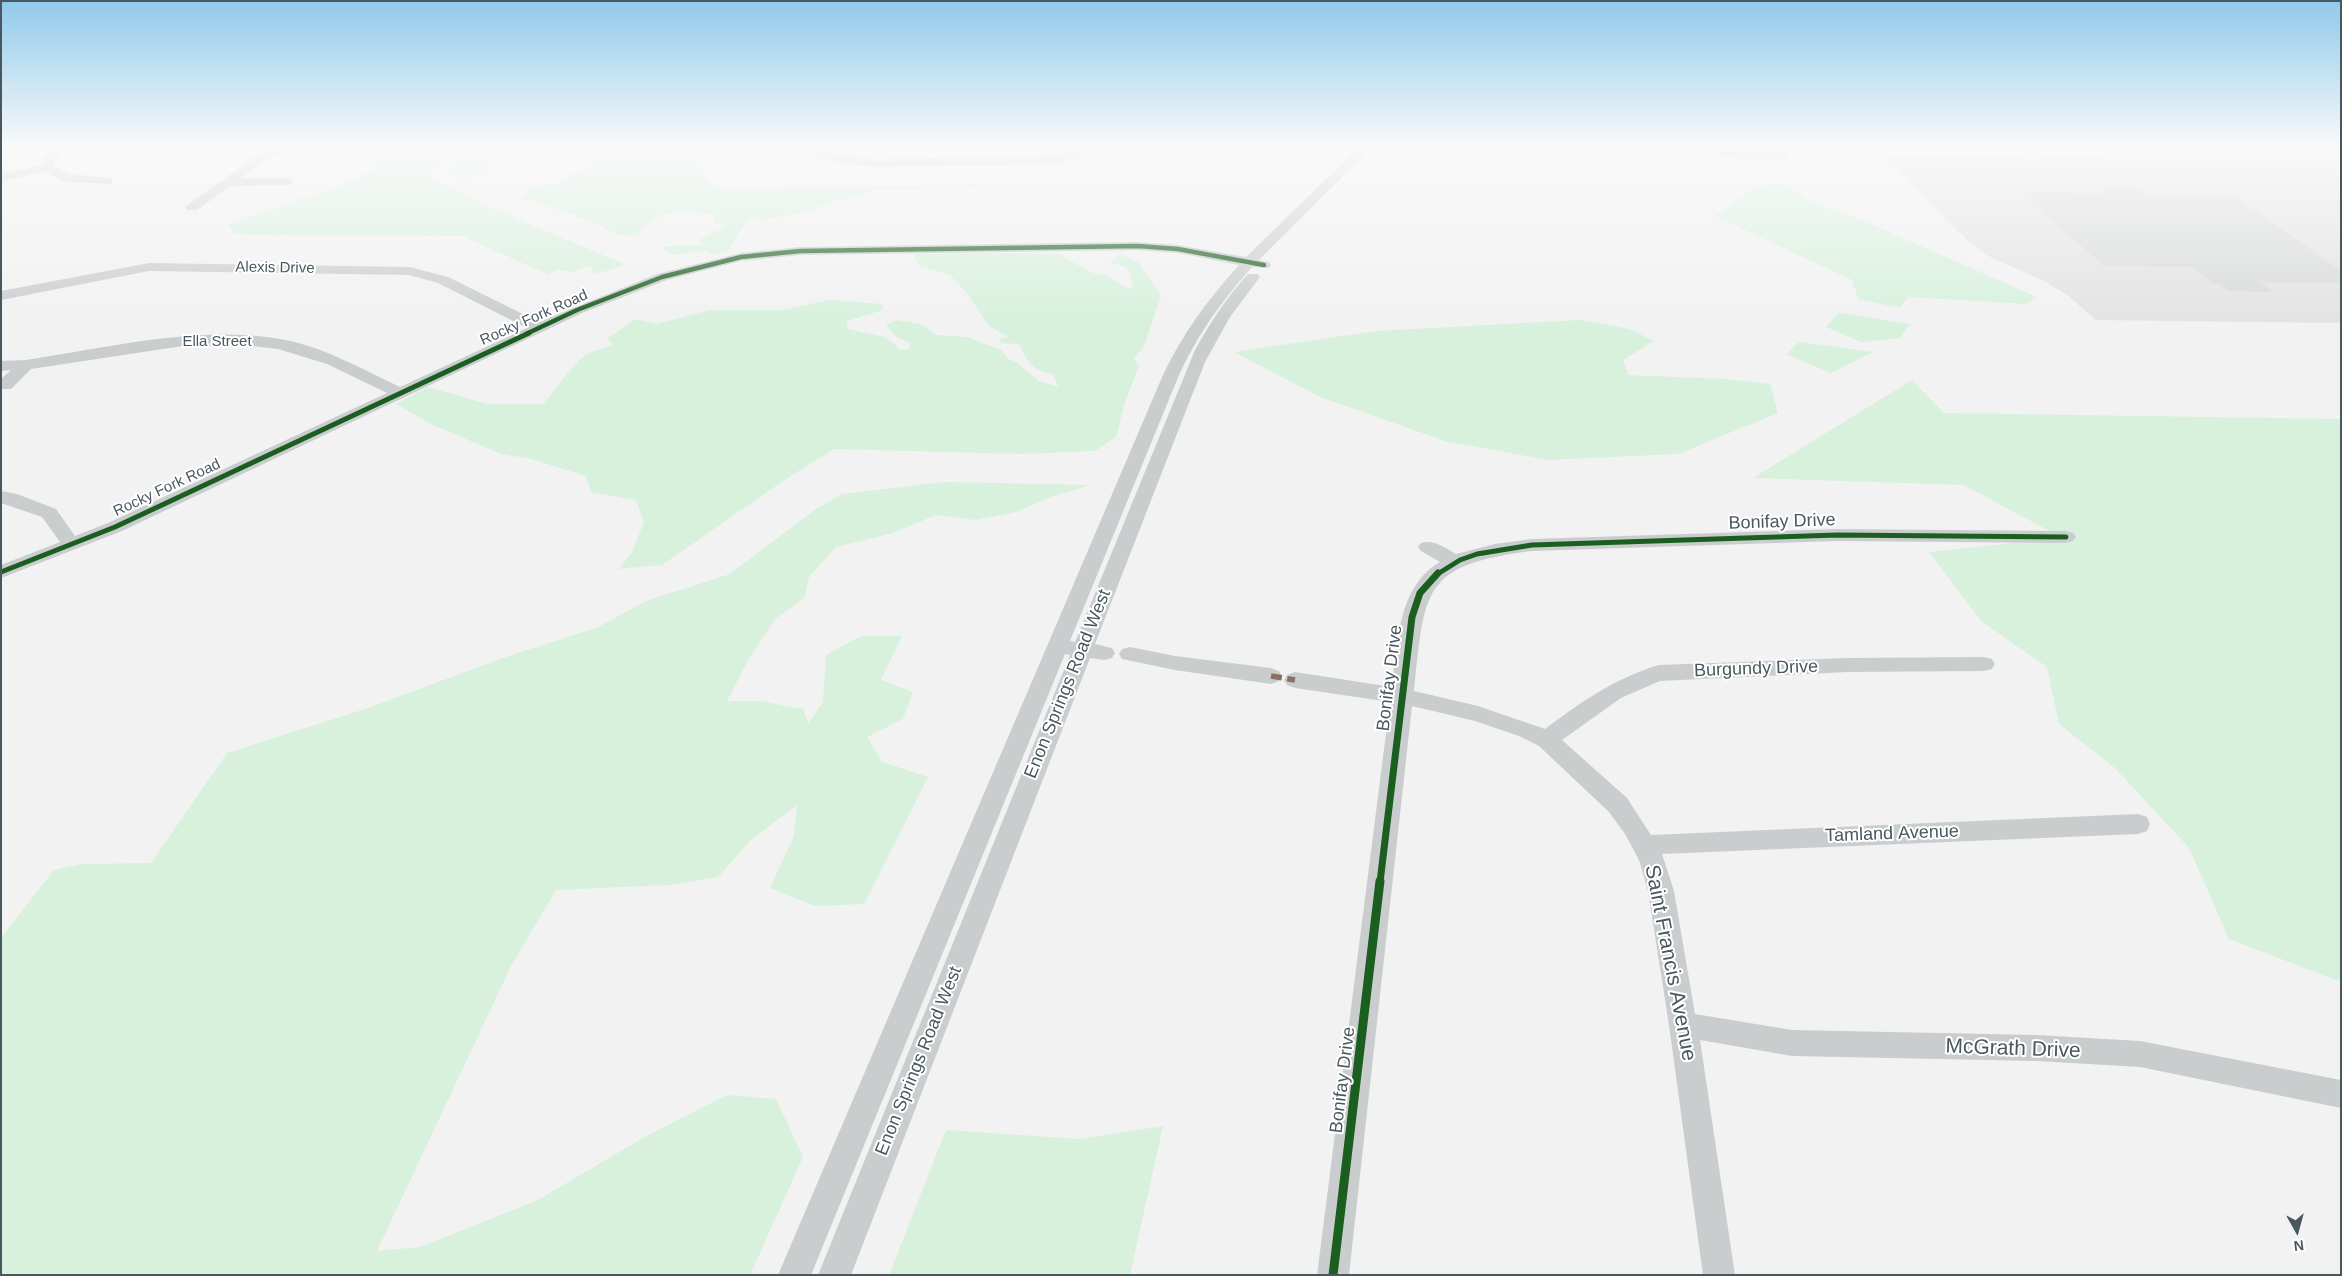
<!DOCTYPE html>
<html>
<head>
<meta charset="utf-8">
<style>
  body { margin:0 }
  #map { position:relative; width:2342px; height:1276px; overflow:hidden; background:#f2f2f2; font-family:Arial,sans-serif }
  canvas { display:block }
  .frame { position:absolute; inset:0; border:2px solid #49585f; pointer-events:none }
  .north { position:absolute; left:2272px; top:1206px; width:50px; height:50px; -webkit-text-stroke:4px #fff; paint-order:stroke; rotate:173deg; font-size:14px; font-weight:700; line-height:20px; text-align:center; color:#49585f }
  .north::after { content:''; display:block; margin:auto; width:18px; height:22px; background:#49585f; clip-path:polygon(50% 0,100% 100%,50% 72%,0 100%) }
</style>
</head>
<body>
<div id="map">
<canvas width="2342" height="1276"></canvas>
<div class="frame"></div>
<div class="north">N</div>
</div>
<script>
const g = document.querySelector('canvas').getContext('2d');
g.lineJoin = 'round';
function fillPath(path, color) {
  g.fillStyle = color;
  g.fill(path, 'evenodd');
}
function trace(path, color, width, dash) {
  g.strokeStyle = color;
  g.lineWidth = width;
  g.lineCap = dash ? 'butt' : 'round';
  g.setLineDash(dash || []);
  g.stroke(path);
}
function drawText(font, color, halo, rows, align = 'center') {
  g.font = font + ' Arial,sans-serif';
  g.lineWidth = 4;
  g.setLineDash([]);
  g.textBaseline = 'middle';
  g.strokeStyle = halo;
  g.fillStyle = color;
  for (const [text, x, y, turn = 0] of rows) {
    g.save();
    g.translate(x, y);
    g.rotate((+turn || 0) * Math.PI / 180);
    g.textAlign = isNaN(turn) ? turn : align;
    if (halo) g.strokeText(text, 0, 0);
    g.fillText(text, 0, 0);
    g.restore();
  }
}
fillPath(new Path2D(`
  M2143 145H2341V323L2096 320 2067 295 2044 281 1988 256 1966 239 1882 155 2070 157 2118 152Z`), '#e4e3e4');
fillPath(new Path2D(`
  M354 145H729L694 153C699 167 708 182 722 189L973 185 1000 186 1002 188 874 190 862 197 834 201 800 214 759 220 749 217 727 252 712 255 707 250 673 255 661 248C673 244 687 247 701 245L700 239 725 227 714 222 715 216 686 210 654 218 637 235H617L596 223 533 201 519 199 530 188 560 182 578 170 593 163H603L606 152 604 149 578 153 553 149 502 157 485 162 490 172C474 179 459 181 444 172L456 162 447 161 431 171 434 178 492 208 624 264 620 267 595 274 590 266 572 272 556 270 549 275 462 236 247 235 233 233 228 224 337 187 379 167 374 157Z
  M1786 182 1804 198 1869 223 2037 297 2026 304 1908 297 1900 308 1858 299 1852 280 1715 216 1756 186Z
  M995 253 1058 254 1093 273 1108 276 1128 289 1133 286 1131 276 1126 267 1110 263 1120 254 1138 262 1161 295 1144 347 1134 358 1139 366 1124 405 1116 437 1095 451 1021 454 834 449 786 479 662 565 619 569 632 552 644 522 636 500 591 492 586 476 531 459 501 454 433 425 396 404 428 387 487 404H543C553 393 577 359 587 354 595 350 604 349 613 345L608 338 636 319 657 324 709 310H783L830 300 882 304 883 310 847 321V329L885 337 901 350 910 349V343L897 337 886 325 896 320 920 324 937 335 967 337 1001 350 1008 359 1016 362 1039 381 1058 387 1053 374C1033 371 1027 362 1019 344L1002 343 998 339 1008 337 989 326 966 292 950 275 919 266 914 254Z
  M1839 313 1910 324 1900 338 1861 342 1826 327Z
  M1580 320 1629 329 1654 341 1623 360 1628 375 1725 379 1770 384 1778 413 1678 454 1548 460 1445 441 1320 397 1234 352 1376 331Z
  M1799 342 1873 352 1831 373 1786 354Z
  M1912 380 1944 413 2341 419V982L2229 939 2189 848 2116 769 2059 724 2047 667 1982 622 1929 552 2062 538 1964 485 1753 478Z
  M945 482 1091 485 1053 496 1016 512 976 520 936 515 893 533 836 547 809 577 805 597 775 619 747 662 727 701H760L803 709 808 724 823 702 826 655 861 636H902L881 680 913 692 903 719 867 737 882 762 928 777 864 904 815 906 770 888 794 836 797 805 751 840 718 877 668 885 556 890 511 966 377 1251 420 1247 538 1200 648 1135 727 1095 776 1099 803 1157 750 1275H1V938L54 870 83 864 151 863 227 753 368 708 503 658 598 627 646 601 730 574 816 509 842 494Z
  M1163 1126 1130 1275H889L946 1130 1080 1139Z`), '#d7f1dd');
fillPath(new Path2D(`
  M1799 145H2084L2038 153Z`), '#acebee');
fillPath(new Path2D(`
  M2096 185 2134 186 2144 194H2232L2341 271V283L2260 282 2273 292 2228 291 2219 284H2213L2192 267 2104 266 2020 192 2107 193Z`), '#d8dadb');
fillPath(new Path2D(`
  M59 145H74L55 161 53 166 69 174 112 178 113 181 112 184 66 182 44 171 1 182V174L41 165 45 156Z
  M278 145H294L264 162 241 178H286L291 179 292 182 291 185 230 186 197 210H187L185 207 256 156Z
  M804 145H818L826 152 871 159 1058 156 1089 145H1108L1059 164 871 167 818 158Z
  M1361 145H1374L1259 260 1269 262 1271 265 1269 268 1252 267C1220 303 1200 331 1179 375L1070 641 1075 642 1195 350C1210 323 1227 297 1248 274H1258L1260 277 1230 317 1205 362 1095 644 1112 648 1115 653 1112 658 1104 660 1090 658 851 1275H818L1070 655 1065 654 811 1275H778L1163 375C1183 333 1208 299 1239 265L1178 253 1138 250 800 255 741 261 667 280 582 313 122 531 1 578V565L60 542 42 517 1 503V491L17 494 56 509 75 536 108 523 387 393 327 364 278 349 252 346H183L31 369 11 389H1V379L11 370 1 371V361L26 360C108 348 196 325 280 339 322 346 362 369 400 387L527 328 438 283 409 275 149 271 1 300V291L149 263 410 267 448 277 539 322 657 274 741 253 800 247 1138 242 1178 245 1246 257Z
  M1703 145H1718L1724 149 1783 150 1789 154 1783 158 1721 157Z
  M1837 529 2066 531 2073 533 2076 537 2073 541 2066 543 1837 541 1532 551C1421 565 1425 590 1414 691L1478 706 1545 729C1581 702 1615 678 1659 665L1848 658 1984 657 1992 659 1995 664 1992 669 1984 671 1848 672 1660 681 1621 698 1562 740 1627 798 1651 835 2138 814 2147 817 2150 824 2147 831 2138 834 1662 854 1674 891 1695 1014 1792 1030 2037 1035 2140 1041 2341 1080V1108L2140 1067 2037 1061 1792 1056 1700 1040 1735 1275H1703L1669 1025 1648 891 1639 860 1625 834 1609 812 1539 746 1519 736 1475 721 1412 706 1349 1275H1317L1390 702 1295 688 1287 685 1284 680 1287 675 1295 672 1392 687C1398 643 1397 587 1440 562L1421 551 1418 547 1421 543C1434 539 1445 548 1456 554L1495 544 1532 539Z
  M1130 647 1175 656 1271 668 1279 671 1282 676 1279 681 1271 684 1175 670 1122 659 1119 654 1122 649Z`), '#cacdce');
trace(new Path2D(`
  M1271 676 1295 680`), '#8d6e63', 5.5, [11, 5.5]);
trace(new Path2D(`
  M526 334 577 310 662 277 741 257 800 251 1138 246 1178 249 1264 265`), '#1b5e20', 4.5);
trace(new Path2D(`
  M1 572 115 527 529 333
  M1436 575 1460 560 1477 554 1532 545 1837 535 2066 537`), '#1b5e20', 5);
trace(new Path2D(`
  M1380 882 1412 617 1420 593 1438 573`), '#1b5e20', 7);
trace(new Path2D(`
  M1333 1275 1380 881`), '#1b5e20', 9);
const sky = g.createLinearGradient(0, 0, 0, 324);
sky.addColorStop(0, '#90caea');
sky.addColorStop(0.45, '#f9f9f9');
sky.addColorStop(1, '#f9f9f900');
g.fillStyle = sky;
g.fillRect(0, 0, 2342, 324);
drawText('15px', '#49585f', '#fff', [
  ["Alexis Drive",275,268,1],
  ["Rocky Fork Road",534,318,-24],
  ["Ella Street",217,342],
  ["Rocky Fork Road",167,488,-25]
]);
drawText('18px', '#49585f', '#fff', [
  ["Bonifay Drive",1782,522,-2],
  ["Burgundy Drive",1756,669,-2],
  ["Bonifay Drive",1390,678,-83],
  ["Enon Springs Road West",1068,684,-68],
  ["Tamland Avenue",1892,834,-2],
  ["Enon Springs Road West",919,1061,-68],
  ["Bonifay Drive",1343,1080,-83]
]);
drawText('21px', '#49585f', '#fff', [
  ["Saint Francis Avenue",1670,963,79],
  ["McGrath Drive",2013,1049,2]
]);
</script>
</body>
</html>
